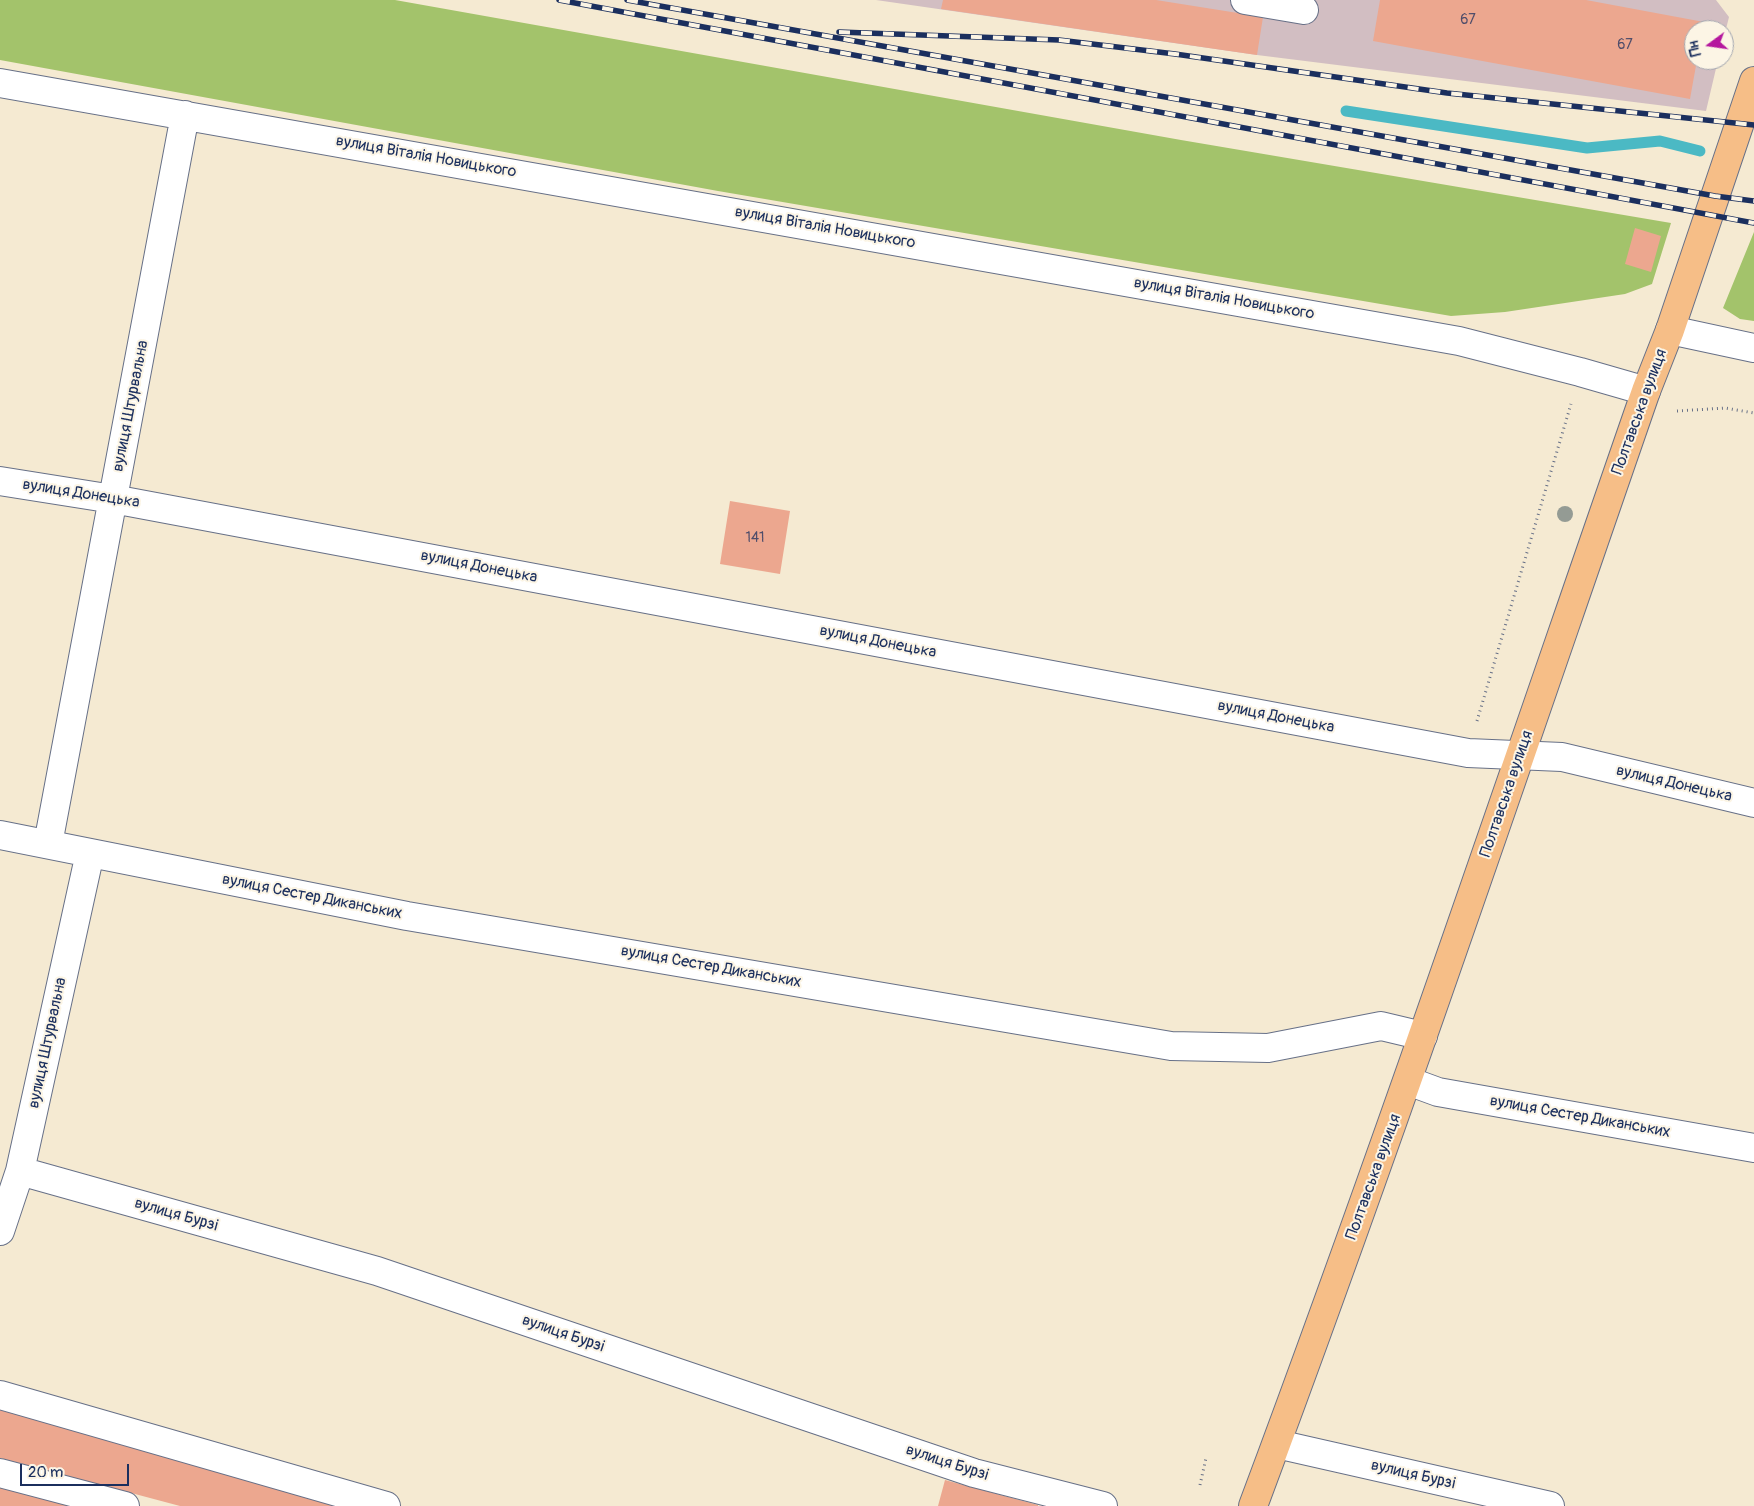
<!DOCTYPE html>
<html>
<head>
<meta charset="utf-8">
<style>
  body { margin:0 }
  #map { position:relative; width:1754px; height:1506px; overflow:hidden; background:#f5ead2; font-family:Pangolin,sans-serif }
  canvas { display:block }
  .north { position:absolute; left:1684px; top:20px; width:50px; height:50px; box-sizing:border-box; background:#fcf5e5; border:1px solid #a2a6af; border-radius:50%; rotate:256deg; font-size:14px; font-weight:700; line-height:20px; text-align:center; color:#1b2f5e }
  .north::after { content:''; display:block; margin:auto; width:18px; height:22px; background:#b5179e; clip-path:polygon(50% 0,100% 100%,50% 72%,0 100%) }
  .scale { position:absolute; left:20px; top:1464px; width:109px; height:22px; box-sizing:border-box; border:2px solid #1b2f5e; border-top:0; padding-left:6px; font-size:15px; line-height:18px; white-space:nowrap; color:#1b2f5e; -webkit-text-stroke:4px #fcf5e5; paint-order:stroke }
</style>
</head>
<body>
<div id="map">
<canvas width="1754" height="1506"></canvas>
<div class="north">Пн</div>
<div class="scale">20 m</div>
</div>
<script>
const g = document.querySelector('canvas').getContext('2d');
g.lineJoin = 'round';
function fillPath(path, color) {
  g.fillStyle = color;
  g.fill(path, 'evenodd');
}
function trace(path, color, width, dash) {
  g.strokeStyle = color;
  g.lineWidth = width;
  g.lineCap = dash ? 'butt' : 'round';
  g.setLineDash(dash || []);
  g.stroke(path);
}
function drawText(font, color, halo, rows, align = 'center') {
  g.font = font + ' Pangolin,sans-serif';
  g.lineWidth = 4;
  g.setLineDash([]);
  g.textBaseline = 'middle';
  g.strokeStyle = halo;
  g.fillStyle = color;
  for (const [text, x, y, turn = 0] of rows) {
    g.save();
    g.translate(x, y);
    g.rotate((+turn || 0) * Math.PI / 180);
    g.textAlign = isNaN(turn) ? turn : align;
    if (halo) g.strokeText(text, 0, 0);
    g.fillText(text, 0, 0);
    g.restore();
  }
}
fillPath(new Path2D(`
  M876 0H1716L1729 17 1724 37V30H1694V60H1718L1706 111 1257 55Z`), '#d2bec2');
fillPath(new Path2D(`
  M0 0H395L1181 140 1671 223 1652 284 1625 294 1505 312 1451 316 718 191 0 60Z
  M1754 232V321L1740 319 1723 308Z`), '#a3c36b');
trace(new Path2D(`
  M1346 111 1587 148 1660 141 1700 151`), '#4bb9c4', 11);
fillPath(new Path2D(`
  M943 0H1156L1263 17 1257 55 941 9Z
  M1380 0H1586L1704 22 1703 30H1694V60H1697L1690 99 1373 41Z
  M1635 228 1661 236 1651 272 1625 264Z
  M730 501 790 511 780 574 720 564Z
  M0 1410 347 1505V1506H180L0 1458Z
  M945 1480 1038 1505V1506H938Z
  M0 1487 72 1506H0Z`), '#eca78f');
const minor = new Path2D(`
  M1245 0 1304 10
  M0 83 1459 341 1580 372 1646 391
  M1670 330 1754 348
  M0 481 113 499 1468 753 1562 757 1754 803
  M0 835 407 916 1171 1046 1268 1048 1381 1026 1423 1036
  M48 844 185 115
  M1408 1081 1438 1092 1754 1148
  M20 1171 377 1271 974 1473 1103 1506
  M0 1231 20 1171 90 853
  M0 1395 386 1506
  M1277 1444 1550 1506
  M0 1473 125 1506`);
const major = new Path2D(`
  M1253 1506C1391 1137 1517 763 1646 391L1670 330 1754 81`);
trace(minor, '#677087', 30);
trace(major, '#677087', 30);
trace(new Path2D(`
  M1677 411 1725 408 1754 413
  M1477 721 1571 404
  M1200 1485 1206 1458`), '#677087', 3, [1, 4]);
trace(minor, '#fff', 28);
trace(major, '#f6be87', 28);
const rail = new Path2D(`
  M559 0 1754 223
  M627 0 1715 196 1754 201
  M839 32 1059 40 1175 54 1447 93 1754 125`);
trace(rail, '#1b2f5e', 5.5);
trace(rail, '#fcf5e5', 4, [11]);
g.fillStyle = '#949b94';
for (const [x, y] of [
  [1565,514]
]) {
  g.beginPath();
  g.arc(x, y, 8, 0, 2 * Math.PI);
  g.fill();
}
drawText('14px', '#4f4d6a', null, [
  ["67",1468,20],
  ["67",1625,45],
  ["141",755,538]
]);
drawText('16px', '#1b2f5e', '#fcf5e5', [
  ["вулиця Віталія Новицького",426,157,10],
  ["вулиця Віталія Новицького",825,228,10],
  ["вулиця Віталія Новицького",1224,299,10],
  ["вулиця Штурвальна",131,406,-79],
  ["Полтавська вулиця",1640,412,-70],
  ["вулиця Донецька",81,494,9],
  ["вулиця Донецька",479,567,11],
  ["вулиця Донецька",878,642,11],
  ["вулиця Донецька",1276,717,11],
  ["вулиця Донецька",1674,784,13],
  ["Полтавська вулиця",1507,794,-71],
  ["вулиця Сестер Диканських",312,897,11],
  ["вулиця Сестер Диканських",711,967,10],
  ["вулиця Штурвальна",48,1043,-78],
  ["вулиця Сестер Диканських",1580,1117,10],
  ["Полтавська вулиця",1374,1177,-70],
  ["вулиця Бурзі",176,1215,16],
  ["вулиця Бурзі",563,1334,19],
  ["вулиця Бурзі",947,1463,18],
  ["вулиця Бурзі",1413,1475,13]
]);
</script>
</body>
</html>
